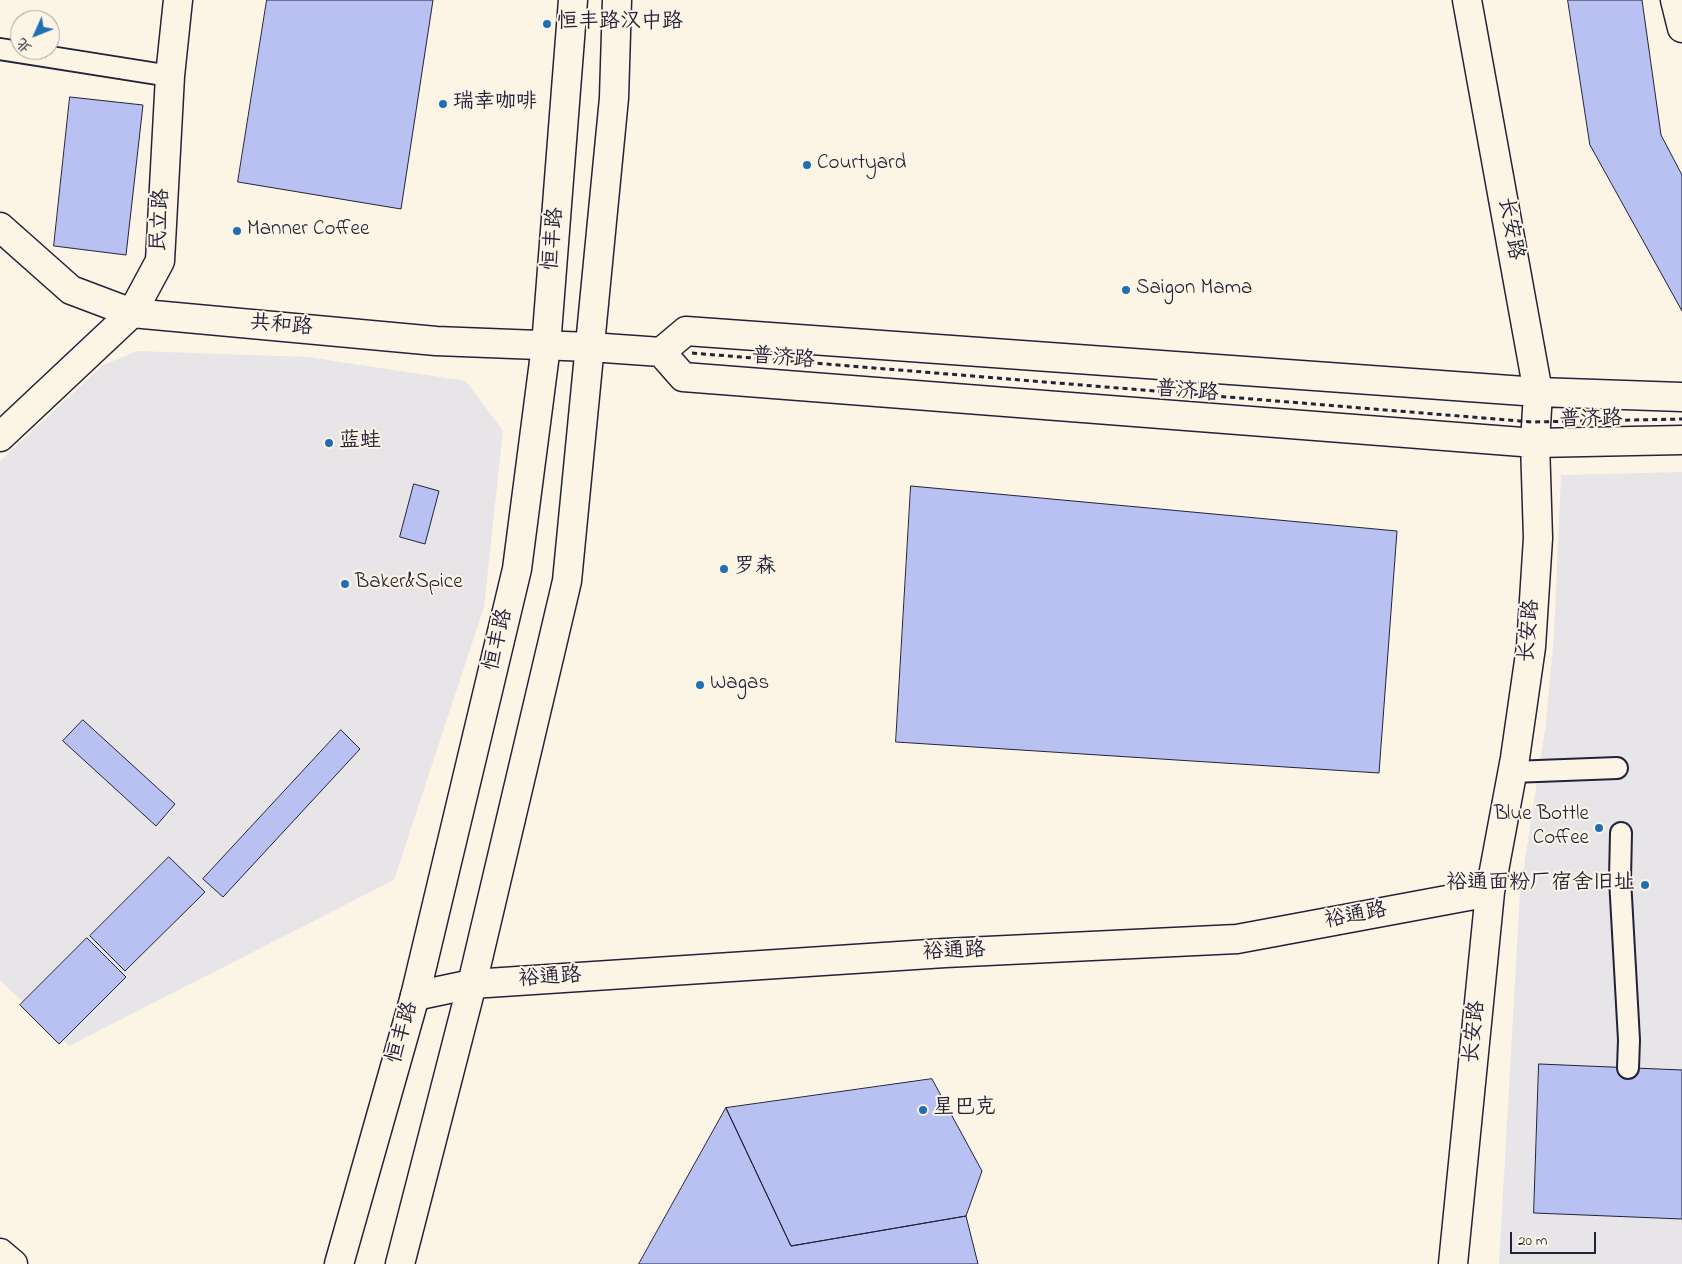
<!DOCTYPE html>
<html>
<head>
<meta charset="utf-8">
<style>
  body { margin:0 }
  #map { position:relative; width:1682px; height:1264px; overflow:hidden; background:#fcf5e5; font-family:"Indie Flower","LXGW WenKai TC",sans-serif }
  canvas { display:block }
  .north { position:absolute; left:10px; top:10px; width:50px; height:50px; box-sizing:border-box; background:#fcf5e5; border:1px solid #a5a1a1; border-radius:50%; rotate:226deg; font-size:14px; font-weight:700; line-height:20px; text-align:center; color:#22223b }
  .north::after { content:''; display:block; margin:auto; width:18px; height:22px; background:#1f6fb2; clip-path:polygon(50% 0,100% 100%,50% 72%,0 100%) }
  .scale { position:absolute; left:1510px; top:1232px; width:86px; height:22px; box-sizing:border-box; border:2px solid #22223b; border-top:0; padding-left:6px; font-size:15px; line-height:18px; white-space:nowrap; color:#22223b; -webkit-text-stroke:4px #fcf5e5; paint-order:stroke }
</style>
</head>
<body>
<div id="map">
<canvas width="1682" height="1264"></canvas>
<div class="north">北</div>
<div class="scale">20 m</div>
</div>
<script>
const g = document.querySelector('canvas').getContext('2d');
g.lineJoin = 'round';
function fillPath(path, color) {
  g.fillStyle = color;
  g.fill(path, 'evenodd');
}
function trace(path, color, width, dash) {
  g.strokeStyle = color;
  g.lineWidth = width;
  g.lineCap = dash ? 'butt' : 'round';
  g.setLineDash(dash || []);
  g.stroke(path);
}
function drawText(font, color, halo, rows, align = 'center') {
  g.font = font + ' "Indie Flower","LXGW WenKai TC",sans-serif';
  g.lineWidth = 4;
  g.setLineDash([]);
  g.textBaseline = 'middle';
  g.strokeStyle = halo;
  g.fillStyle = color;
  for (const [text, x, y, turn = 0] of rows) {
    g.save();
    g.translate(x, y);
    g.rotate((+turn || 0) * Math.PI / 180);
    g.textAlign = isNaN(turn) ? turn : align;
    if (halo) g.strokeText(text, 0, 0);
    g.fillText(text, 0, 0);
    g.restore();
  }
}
fillPath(new Path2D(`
  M137 351 308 357 466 381 503 431 484 607 394 880 69 1046 0 980V461L103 365Z
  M1682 472V1264H1499L1520 892 1546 723 1554 634 1561 475Z`), '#e8e5e9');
const building = new Path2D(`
  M267 0H433L401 209 238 182Z
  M1568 0H1642L1661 135 1682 175V311L1590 145Z
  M70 97 143 105 126 255 54 246Z
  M414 484 439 491 425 544 400 537Z
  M911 486 1397 531 1379 773 896 742Z
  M83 720 175 804 156 826 63 741Z
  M341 730 360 749 223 897 203 879Z
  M169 857 205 892 125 971 90 936Z
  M87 938 126 977 59 1044 20 1005Z
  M1539 1064 1682 1070V1219L1534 1213Z
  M932 1079 982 1171 966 1216 791 1246 726 1108Z
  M726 1108 791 1246 966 1216 978 1264H639Z`);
fillPath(building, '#b8c1f2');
trace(building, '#22223b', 1);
const pedestrian = new Path2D(`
  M0 49 170 76
  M1512 772 1617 768
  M1621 833 1620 879 1629 1040 1628 1068`);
const minor = new Path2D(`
  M1675 0 1682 28
  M590 347 661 352
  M661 352 683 377 1535 443 1682 440
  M661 352 686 331 1538 392 1682 397
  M415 996 472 984 945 953 1237 939 1490 892
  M1453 1264 1490 892 1515 758 1531 647 1538 538 1535 443 1538 392 1467 0`);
const tertiary = new Path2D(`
  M0 227 71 290 132 313 436 341 590 347
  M0 437 132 313 160 261 170 76 178 0`);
const secondary = new Path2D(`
  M339 1264 415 996 517 569 546 346 573 0
  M400 1264 472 984 567 581 614 98 617 0`);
const primary = new Path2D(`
  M0 1253 13 1264`);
trace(pedestrian, '#22223b', 24);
trace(minor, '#22223b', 31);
trace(tertiary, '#22223b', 31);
trace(secondary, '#22223b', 31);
trace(primary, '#22223b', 31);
trace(pedestrian, '#fcf5e5', 20);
trace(minor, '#fcf5e5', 28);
trace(tertiary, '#fcf5e5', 28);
trace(secondary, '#fcf5e5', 28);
trace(primary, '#fcf5e5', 28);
trace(new Path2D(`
  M692 353 1532 422 1682 419`), '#22223b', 3, [5, 4]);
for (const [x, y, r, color] of [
  [547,24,5,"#1f6fb2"],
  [443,104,5,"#1f6fb2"],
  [807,165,5,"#1f6fb2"],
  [237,231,5,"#1f6fb2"],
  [1126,290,5,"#1f6fb2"],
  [329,443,5,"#1f6fb2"],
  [724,569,5,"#1f6fb2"],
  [345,584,5,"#1f6fb2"],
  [700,685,5,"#1f6fb2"],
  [1599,828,5,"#1f6fb2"],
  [1645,885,5,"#1f6fb2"],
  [923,1110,5,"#1f6fb2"]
]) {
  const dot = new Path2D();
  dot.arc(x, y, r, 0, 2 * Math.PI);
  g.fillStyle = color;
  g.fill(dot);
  trace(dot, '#fcf5e5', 2);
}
drawText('21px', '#22223b', '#fcf5e5', [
  ["恒丰路汉中路",557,24],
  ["瑞幸咖啡",453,104],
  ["Courtyard",817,165],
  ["Manner Coffee",247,231],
  ["Saigon Mama",1136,290],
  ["蓝蛙",339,443],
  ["罗森",734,569],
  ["Baker&Spice",355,584],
  ["Wagas",710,685],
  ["Blue Bottle",1589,816,"right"],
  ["Coffee",1589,840,"right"],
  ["裕通面粉厂宿舍旧址",1635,885,"right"],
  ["星巴克",933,1110]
], 'left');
drawText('21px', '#22223b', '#fcf5e5', [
  ["民立路",162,220,-87],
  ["长安路",1509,229,80],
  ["恒丰路",555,239,-85],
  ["共和路",281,327,5],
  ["普济路",783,360,5],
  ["普济路",1187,393,5],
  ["普济路",1591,421,-1],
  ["长安路",1531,631,-85],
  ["恒丰路",500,640,-77],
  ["裕通路",1356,917,-11],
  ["裕通路",954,953,-3],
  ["裕通路",550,979,-4],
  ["长安路",1476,1032,-84],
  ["恒丰路",404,1033,-74]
]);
</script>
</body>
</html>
